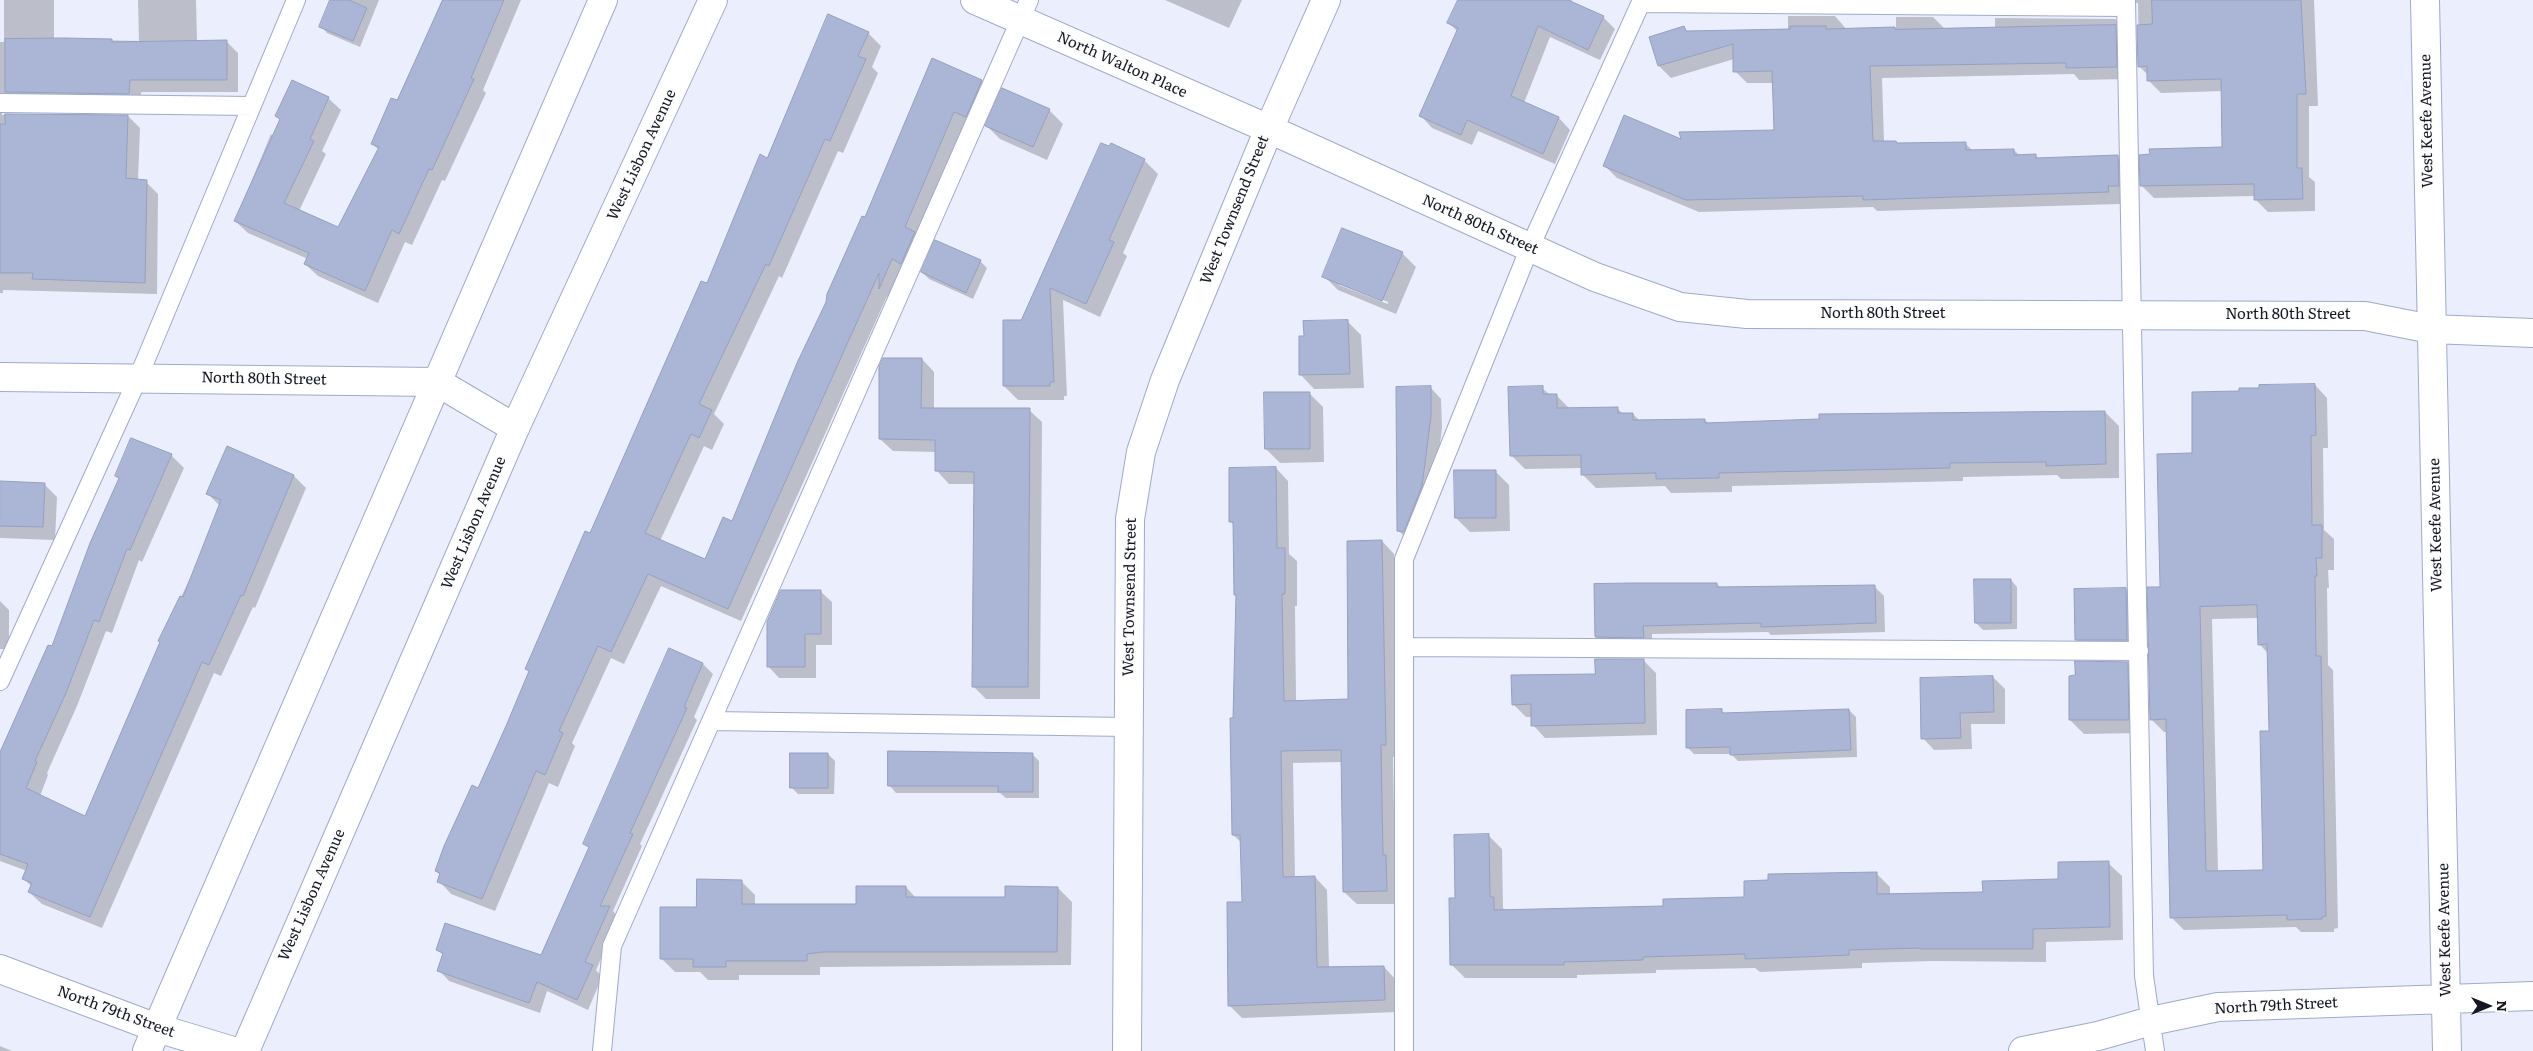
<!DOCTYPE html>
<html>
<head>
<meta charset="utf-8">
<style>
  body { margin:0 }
  #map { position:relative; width:2533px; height:1051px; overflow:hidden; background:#ebeffd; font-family:Literata,serif }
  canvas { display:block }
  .north { position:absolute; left:2463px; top:981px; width:50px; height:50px; -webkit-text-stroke:4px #fdfdfd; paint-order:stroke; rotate:90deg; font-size:14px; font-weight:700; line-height:20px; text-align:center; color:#141823 }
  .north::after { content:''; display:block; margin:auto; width:18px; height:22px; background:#141823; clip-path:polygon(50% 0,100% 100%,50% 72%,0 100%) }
</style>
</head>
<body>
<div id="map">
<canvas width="2533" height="1051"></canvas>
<div class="north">N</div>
</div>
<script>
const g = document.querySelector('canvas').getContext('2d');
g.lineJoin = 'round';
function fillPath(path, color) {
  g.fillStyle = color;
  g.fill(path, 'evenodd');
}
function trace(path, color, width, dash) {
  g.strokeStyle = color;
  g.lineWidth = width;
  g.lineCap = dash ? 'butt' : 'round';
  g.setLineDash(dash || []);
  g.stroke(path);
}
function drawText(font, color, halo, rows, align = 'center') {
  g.font = font + ' Literata,serif';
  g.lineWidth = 5;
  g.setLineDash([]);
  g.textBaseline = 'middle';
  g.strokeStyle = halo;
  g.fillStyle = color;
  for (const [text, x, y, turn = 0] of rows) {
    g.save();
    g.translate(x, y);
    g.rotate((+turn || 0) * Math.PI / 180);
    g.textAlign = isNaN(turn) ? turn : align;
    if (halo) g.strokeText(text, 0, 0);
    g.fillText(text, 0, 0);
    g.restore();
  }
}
fillPath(new Path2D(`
  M4 0H54V39L139 41 138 0H196L197 41H226L238 53V92H141V106L2 110V115L128 116 140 128 138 181 146 182 158 194 157 294 3 290V293H0V42H4Z
  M332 0H379L360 47 327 33 321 26Z
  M442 0H521L483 90 486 93 445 181 442 180 412 245 405 242 378 303 318 276 305 264 308 259 248 233 235 221 271 134 274 137 328 98 341 110 322 151 326 154 299 211 339 229 379 150 372 144 398 102Z
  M1165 0H1242L1229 28Z
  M1459 0H1572L1571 3 1603 17 1615 29 1600 60 1550 37 1524 103 1559 118 1570 130 1555 164 1478 131 1472 145 1432 128 1421 116 1458 32 1449 23Z
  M1999 0H2314L2318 106H2309V177L2315 182V211L2268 212 2255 199V196L2154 198 2141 185 2223 149V91L2161 93 2148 80V75L2139 66 2138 3Z
  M1788 16H1835L1847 30 1896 28V17H1933L1946 30 1995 29V18L2115 19 2127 31 2128 79 2079 80 2074 74 1882 78 1884 142 1899 145 1965 143 1973 151 2014 150 2020 156H2036L2039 159 2118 157 2130 169V198H2120V204L1877 211 1873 207 1699 212 1617 178 1605 166 1683 141 1775 131 1774 83H1747L1735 71 1734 59 1671 78 1659 66 1650 37 1684 27 1689 33 1788 31Z
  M868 33 881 46 872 67 878 73 843 153 838 151 782 278 779 276 714 414 724 424 712 450 704 446 660 541 706 561 733 523 866 219 932 60 981 81 994 94 892 301 887 296 741 621 661 586 624 664 611 658 572 743 575 746 558 787 549 783 495 911 451 894 439 881 441 876 436 871 478 790 530 672 526 668 707 285 768 159Z
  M1049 110 1063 124 1047 160 1000 139 987 126Z
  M1144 160 1158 174 1123 253 1127 256 1100 317 1063 300 1067 396H1064V400H1018L1004 386 1022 322Z
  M1402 253 1416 267 1396 314 1338 290 1324 276ZM1339 282 1388 302V304L1339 285Z
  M980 261 987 268 973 299 929 279 922 272Z
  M1347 321 1361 335 1364 388 1314 389 1301 375 1305 337Z
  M922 359 934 372V410H1029L1042 422 1040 699H986L974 687 975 484H949L937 471V452L893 451 880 439Z
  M2315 385 2327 398 2328 448H2323L2324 530 2334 539V570H2328L2329 588H2327L2328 665 2333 670 2338 928 2334 929V932H2301L2296 927 2184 930 2171 917 2167 732H2164L2151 719 2162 588 2194 454 2240 393ZM2258 618 2259 644 2268 653 2271 732 2265 871 2218 872 2212 619Z
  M1430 387 1441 399 1442 428 1433 498 1410 542 1399 531Z
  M1542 388 1550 395H1556L1570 409 1617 408 1623 414H1633L1640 421 1705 420 1709 424 2105 412 2119 426V478L2061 479 2057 475 1963 477V481L1732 486V492L1671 493 1665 486 1596 488 1582 474V468L1525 469 1511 455Z
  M1309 393 1323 407 1324 462 1280 463 1266 449Z
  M227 448 294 476 306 488 255 608 253 607 221 676 214 673 102 928 42 904 29 892 32 887 24 879 27 871 0 861V755L53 648 120 479 117 476 171 455 184 468 142 562 139 560 112 633 106 631 77 706 47 773 48 775 40 796 85 818 161 643 160 641 194 570 220 506 208 494Z
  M1276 468 1288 481 1289 554 1297 561V606H1295L1296 702 1349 700 1382 541 1394 554 1398 757H1393L1395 866 1398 869 1399 904H1357L1344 892 1342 762 1293 763 1295 878 1315 877 1327 890 1329 968 1384 967 1396 980 1397 1012 1242 1018 1229 1005 1243 903 1242 843 1233 835 1238 597 1235 595 1234 525 1230 521Z
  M1495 471 1509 485 1510 531 1470 532 1456 518Z
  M0 482 44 484 57 497 55 540 0 538Z
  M2011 580 2017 587V629L1983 630 1976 623Z
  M1717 584 1722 589 1875 587 1884 596 1885 632 1771 635 1768 632 1652 634V646H1605L1596 637Z
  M2126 589 2132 596 2133 647 2083 646 2076 640Z
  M820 591 832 602V645H816V678H779L768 666Z
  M0 601 9 610V649H0Z
  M670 649 703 664 713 674 694 717 697 720 640 844 642 846 613 911 619 918 596 970 602 977 588 1010 547 991 540 1013 449 981 439 970 444 956 437 949 541 956 590 849 585 844Z
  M1643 660 1656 673 1657 735 1545 738 1533 725 1532 717H1526L1513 704Z
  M2127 663 2141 677 2142 733 2084 734 2070 720Z
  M1993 677 2005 689V724H1971L1972 749 1934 750 1923 738Z
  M1721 710 1725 714 1849 710 1856 717 1857 757 1738 761 1731 754H1694L1687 747Z
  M828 754 835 761 834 794H798L791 787Z
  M1032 754 1039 761V798H1006L1000 793H896L890 786Z
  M1489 836 1502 849 1503 908 1506 911 1665 907 1745 898 1876 873 1890 887V895L1984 894 2059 880 2108 863 2122 876 2123 940 2046 942V962L1933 961 1862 963V968L1760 972 1755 968 1656 970V973L1577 975V978H1465L1452 965 1456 899Z
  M741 881 755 895V905H857L906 887 916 898H1006L1058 888 1072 902 1071 965 820 967V975H739V980H708L700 972H675L661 958 698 909Z
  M0 1046 12 1051H0Z`), '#0003');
const building = new Path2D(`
  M330 0H349L367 8 353 41 319 27Z
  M443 0H504L471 78 474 79 432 170 429 169 399 234 392 230 365 291 304 264 309 253 234 221 280 119 275 116 292 80 329 97 310 139 314 141 284 203 338 227 379 147 371 144 391 98 397 100Z
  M1458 0H1568L1604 16 1588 50 1538 26 1511 96 1559 117 1543 154 1467 120 1461 135 1419 116 1458 28 1447 23Z
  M2152 0H2301L2306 94H2297V168H2302L2303 199 2254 200V184L2140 186 2139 155 2150 154 2149 149 2222 147 2221 79 2147 81V66L2138 67 2137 25 2152 24Z
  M828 14 869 32 858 56 866 59 830 141 825 139 769 266 766 264 699 404 712 410 699 438 691 434 645 533 705 559 723 517 732 521 797 363 826 302 827 294 862 216 865 217 932 58 982 80 966 117 954 112 905 227 915 232 901 264 892 259 879 289V273L728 609 648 574 611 652 598 646 559 731 563 733 545 775 536 771 482 899 437 882 440 873 435 871 444 846 472 785 478 788 506 726 529 671 525 669 585 531 590 533 701 281 707 283 760 154 767 158Z
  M2116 25 2117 67 2066 68V63L1870 66 1873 141H1896L1897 143 1966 142V150L2014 149V155L2036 154V158L2118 155 2119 186H2108L2109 192 1863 200V196L1686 200 1603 166 1624 115 1681 139 1679 132 1774 130 1772 71 1733 72V44L1658 66 1649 37 1684 26 1686 31 1790 29V26H1826V29L1895 27V29Z
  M64 38 112 39V42L227 40V80H130L129 94 5 92V39Z
  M1002 88 1050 109 1033 147 985 126Z
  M5 114 128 115 126 178 147 180 145 283 32 279 33 273H0V124H5Z
  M1101 143 1109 146 1111 143 1145 159 1109 240 1114 242 1086 304 1050 288 1054 382H1050V386H1003V320H1021Z
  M1342 228 1403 252 1382 301 1322 277Z
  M935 240 981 260 966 293 921 272Z
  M1348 320 1350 374 1299 375V336H1304L1303 321Z
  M883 358H922L921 408H1030L1028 687H972L974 472 935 471V440L879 439V367Z
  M2315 384 2316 435 2311 436 2312 525H2322V558H2316L2317 576H2315L2316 656H2321L2326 916 2322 917V919L2287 920V915L2170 918 2166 719 2150 720 2147 587H2160L2157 454 2192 453V392L2239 391V388H2259V385ZM2257 605 2258 645 2267 644 2269 731H2260L2263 870 2206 871 2200 607Z
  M1431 386V416L1422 486 1404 532 1397 531 1396 387Z
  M1543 386V394H1557V408L1618 407V413H1633V420L1705 419V423L1819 419V414L2105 411 2106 464 2046 466V462L1950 463V468L1719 473V478L1656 479V473L1581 475V455L1510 456 1508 387Z
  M1264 392H1310V449H1265Z
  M131 438 172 454 130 550 127 549 99 622 94 620 66 693 35 761 37 762 26 788 85 816 160 642 158 641 180 596 183 597 221 500 206 494 227 446 294 475 243 596 241 595 209 665 202 662 90 917 28 892 32 883 22 879 28 864 0 854V752L48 645 52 646 90 543 119 478 115 476Z
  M1276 467 1277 548H1285V594H1282L1284 701 1348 699 1347 541 1382 540 1386 745H1381L1383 855H1386L1387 891 1343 892 1341 750 1281 751 1283 877 1315 876 1317 967 1384 966 1385 1000 1228 1006 1227 902H1242L1240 835H1232L1230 718H1233L1236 595H1234L1233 522H1229V468Z
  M1454 470H1496V518H1455Z
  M0 481 45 483 43 527 0 526Z
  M1974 579H2011V623H1975Z
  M1631 583H1717V587L1875 585 1876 623 1761 627V623L1643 626 1644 638 1595 637 1594 584Z
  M2126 588 2127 640H2075L2074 589Z
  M781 590H821V634H805V667H767V622Z
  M669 648 703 663 684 707 687 708 630 833 633 834 600 906H610L585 962 593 965 577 1000 537 982 529 1003 437 971 443 953 436 950 445 923 541 955 589 847 583 844Z
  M1595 659H1644L1645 723 1531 726V704L1512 705 1511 675 1595 674Z
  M2075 661 2128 662 2129 720H2069V676L2075 675Z
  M1993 676 1994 712 1960 713 1961 738 1921 739 1920 678Z
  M1722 709V713L1849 709 1851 750 1730 755V747L1686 748V710Z
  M888 751 1033 753V792H998V786H888Z
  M790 753H828V788H790Z
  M1489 834 1490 897H1494V910L1663 906V899L1744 897V881L1768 880V874L1877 872V894L1983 892 1982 881 2058 879V862L2109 861 2110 927 2033 929V949H1920V948L1849 950V955L1803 957 1745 959V954L1643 957V960L1564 962V965H1450L1449 898H1455L1454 835Z
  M697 879 742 880V904H856V886H906V897H1005V886L1058 887 1057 952H823L807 954V961H726V967H693V959H660V907H696Z`);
fillPath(building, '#abb6d6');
trace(building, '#959fbf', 1);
const lane = new Path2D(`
  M2126 0 2144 976 2155 1051
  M1641 3 2126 7
  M0 103 252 106
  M1404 647 2139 651
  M0 681 138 378 296 0
  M711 721 1129 727
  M602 1051 612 946 1029 0
  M1404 1051V559L1530 247 1642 0`);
const street = new Path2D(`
  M975 0 1269 129 1595 277 1680 307 1747 314 2365 316 2431 329 2533 333
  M2425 0 2447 1051
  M0 377 437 382 515 428
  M0 969 157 1028 233 1051
  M1127 1051 1130 519 1141 452 1165 380 1269 129 1326 0
  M2023 1051 2098 1036 2151 1021 2218 1007 2533 996`);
const secondary = new Path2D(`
  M147 1051 603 0
  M245 1051 515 428 713 0`);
trace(lane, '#9faac9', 20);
trace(street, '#9faac9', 30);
trace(secondary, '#9faac9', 30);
trace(lane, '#fff', 18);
trace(street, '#fff', 28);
trace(secondary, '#fff', 28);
drawText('15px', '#141823', '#fdfdfd', [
  ["North Walton Place",1122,65,24],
  ["West Keefe Avenue",2427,121,-91],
  ["West Lisbon Avenue",642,155,-65],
  ["West Townsend Street",1235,210,-68],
  ["North 80th Street",1480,225,24],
  ["North 80th Street",1883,314],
  ["North 80th Street",2288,315],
  ["North 80th Street",264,379,1],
  ["West Lisbon Avenue",474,523,-67],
  ["West Keefe Avenue",2436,525,-91],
  ["West Townsend Street",1130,597,-89],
  ["West Lisbon Avenue",312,895,-66],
  ["West Keefe Avenue",2445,930,-91],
  ["North 79th Street",2276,1006,-3],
  ["North 79th Street",116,1012,20]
]);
</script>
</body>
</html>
